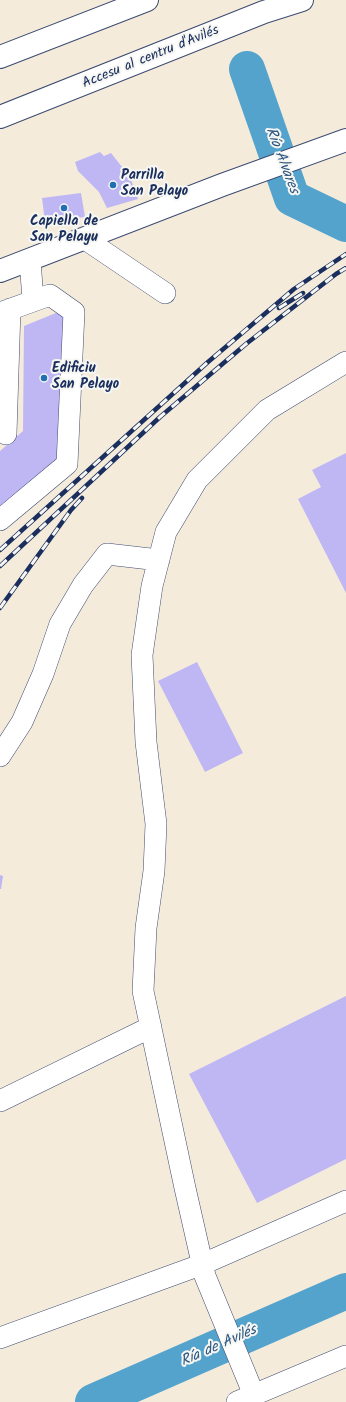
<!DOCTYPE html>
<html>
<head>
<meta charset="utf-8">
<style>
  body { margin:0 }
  canvas { display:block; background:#f4ebdb }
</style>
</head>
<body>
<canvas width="346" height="1402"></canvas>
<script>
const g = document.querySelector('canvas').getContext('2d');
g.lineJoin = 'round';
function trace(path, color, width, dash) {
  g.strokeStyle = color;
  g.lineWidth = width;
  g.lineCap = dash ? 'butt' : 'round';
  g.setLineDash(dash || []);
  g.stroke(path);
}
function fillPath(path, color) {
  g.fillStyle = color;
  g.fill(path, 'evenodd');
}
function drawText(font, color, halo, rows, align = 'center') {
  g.font = font + ' Kalam,sans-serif';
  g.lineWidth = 4;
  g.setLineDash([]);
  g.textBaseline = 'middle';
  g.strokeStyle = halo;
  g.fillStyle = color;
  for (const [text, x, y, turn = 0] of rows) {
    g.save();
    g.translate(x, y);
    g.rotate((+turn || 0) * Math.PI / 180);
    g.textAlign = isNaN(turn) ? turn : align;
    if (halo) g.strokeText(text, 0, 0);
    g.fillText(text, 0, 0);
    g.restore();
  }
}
trace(new Path2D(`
  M247 69 292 198 346 224
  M93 1402 346 1291`), '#53a3cd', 36);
fillPath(new Path2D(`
  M100 152 104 156 111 153 130 177 138 199 107 208 99 192 78 171 75 162Z
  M81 193 85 217 45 222 42 198Z
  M68 308 60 459 0 510V451L23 431 24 326Z
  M346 453V593L298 499 321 487 312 470Z
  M197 662 243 753 205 772 158 681Z
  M0 875 3 876 1 889H0Z
  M346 996V1159L257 1203 189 1074Z`), '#bfb7f4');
const minor = new Path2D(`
  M85 239 165 293
  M30 260 33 300
  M0 313 50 295 74 312 67 464 0 520
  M6 434 10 309
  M0 756 22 722 43 674 60 624 83 585 107 554 159 560
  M0 1101 151 1027
  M0 1338 203 1264 346 1201
  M254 1395 205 1276 185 1188 143 991 146 928 154 871 156 824 146 742 142 655 152 586 166 532 197 480 267 410 346 362
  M237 1402 346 1356`);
const major = new Path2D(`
  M0 271 222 185 346 140`);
const highway = new Path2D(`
  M0 57 147 0
  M0 117 264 12 302 0`);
trace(minor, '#3c4b71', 22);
trace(major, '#3c4b71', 24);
trace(highway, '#3c4b71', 24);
trace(minor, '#fff', 21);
trace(major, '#fff', 22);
trace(highway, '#fff', 22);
const rail = new Path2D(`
  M279 308 303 293
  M0 550 208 362 294 289 346 254
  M0 566 160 417 246 344 336 274 346 268
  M0 608 71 510 82 498`);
trace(rail, '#1b2f5e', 4.5);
trace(rail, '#f6f6f2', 3, [9]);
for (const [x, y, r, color] of [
  [113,185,4,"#1f6fb2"],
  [64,208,4,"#1f6fb2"],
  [44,378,4,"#1f6fb2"]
]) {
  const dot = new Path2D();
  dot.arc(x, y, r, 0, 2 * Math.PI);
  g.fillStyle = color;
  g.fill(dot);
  trace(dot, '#f6f6f2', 1.5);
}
drawText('14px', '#1b2f5e', '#f6f6f2', [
  ["Accesu al centru d'Avilés",151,58,-22]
]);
drawText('bold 14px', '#1b2f5e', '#f6f6f2', [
  ["Parrilla",121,177],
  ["San Pelayo",121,193],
  ["Capiella de",64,223,"center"],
  ["San Pelayu",64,239,"center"],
  ["Edificiu",52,370],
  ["San Pelayo",52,386]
], 'left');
drawText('italic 15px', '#2f5885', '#f6f6f2', [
  ["Río Alvares",281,161,69],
  ["Ría de Avilés",219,1347,-24]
]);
</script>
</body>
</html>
